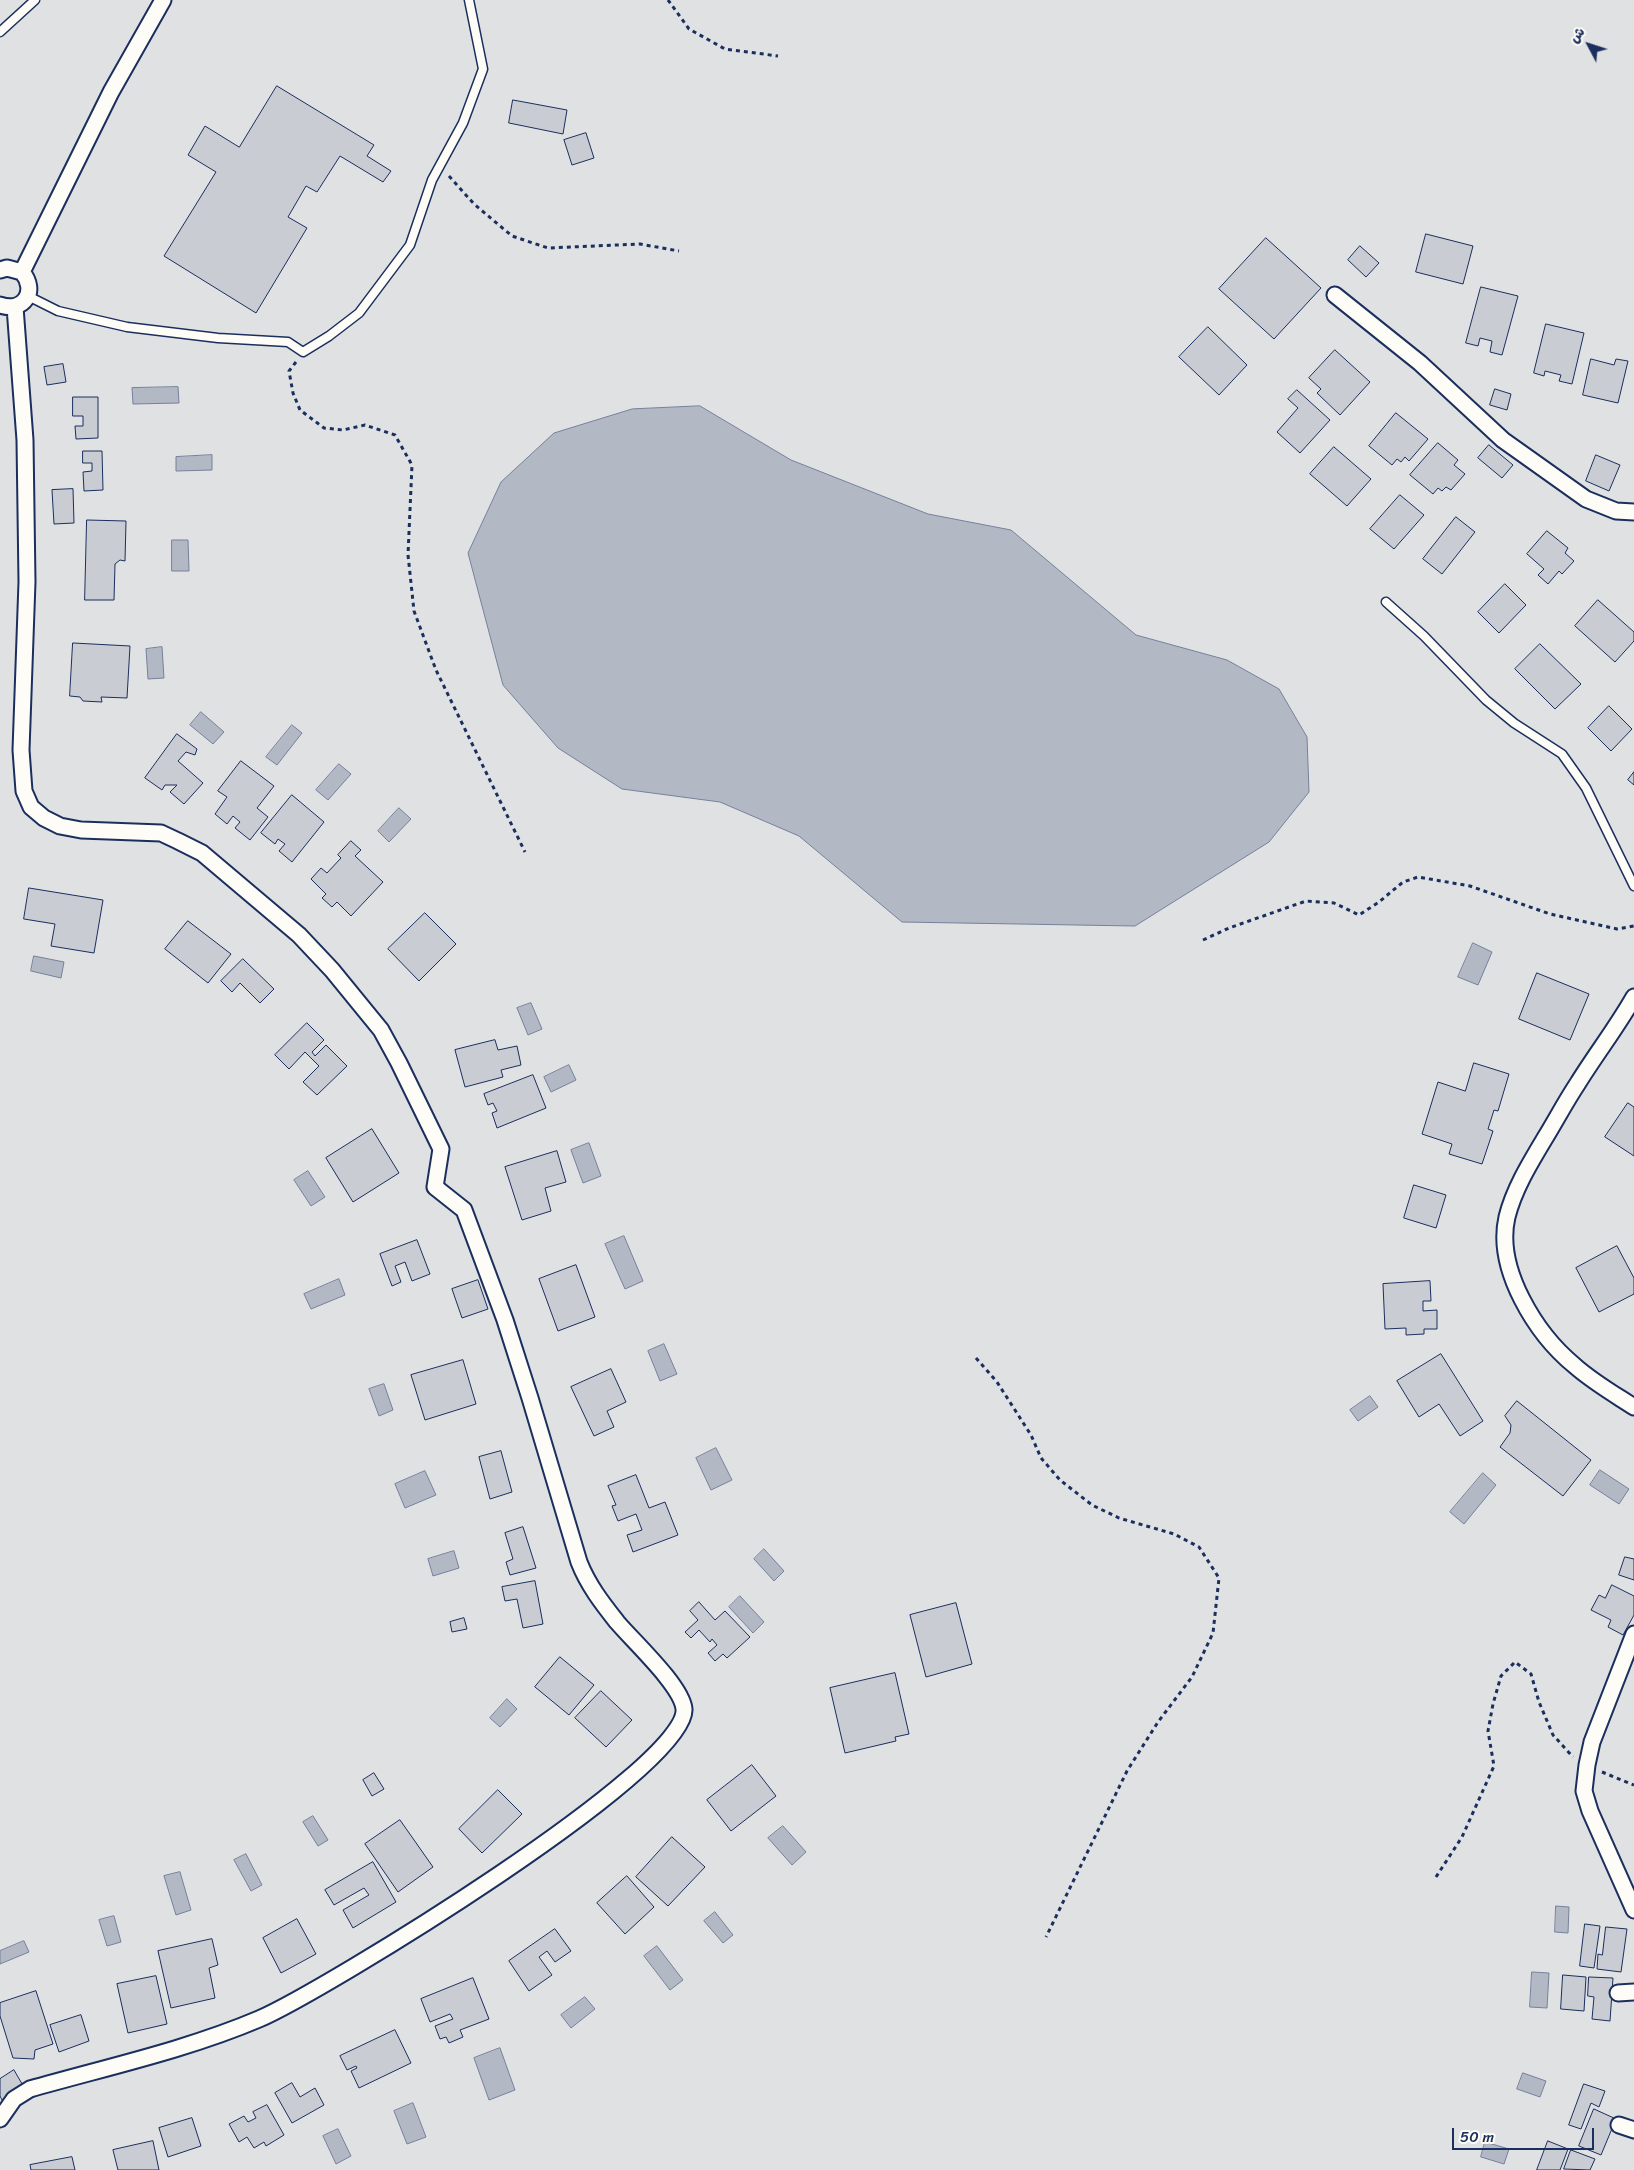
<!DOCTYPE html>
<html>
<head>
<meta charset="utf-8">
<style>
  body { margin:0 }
  #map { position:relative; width:1634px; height:2170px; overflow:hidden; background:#fdfcf7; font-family:Sriracha,"Playpen Sans Arabic",sans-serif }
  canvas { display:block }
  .north { position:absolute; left:1564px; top:20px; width:50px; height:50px; -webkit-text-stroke:4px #fdfcf7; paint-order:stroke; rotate:310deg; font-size:14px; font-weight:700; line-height:20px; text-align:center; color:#1b2f5e }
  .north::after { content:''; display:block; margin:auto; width:18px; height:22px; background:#1b2f5e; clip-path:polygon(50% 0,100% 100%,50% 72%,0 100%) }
  .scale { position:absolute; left:1452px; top:2128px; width:142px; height:22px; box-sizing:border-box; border:2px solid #1b2f5e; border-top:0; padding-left:6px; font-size:15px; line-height:18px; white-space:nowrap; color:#1b2f5e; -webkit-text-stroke:4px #fdfcf7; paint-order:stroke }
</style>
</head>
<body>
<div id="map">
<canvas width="1634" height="2170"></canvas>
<div class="north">ش</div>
<div class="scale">50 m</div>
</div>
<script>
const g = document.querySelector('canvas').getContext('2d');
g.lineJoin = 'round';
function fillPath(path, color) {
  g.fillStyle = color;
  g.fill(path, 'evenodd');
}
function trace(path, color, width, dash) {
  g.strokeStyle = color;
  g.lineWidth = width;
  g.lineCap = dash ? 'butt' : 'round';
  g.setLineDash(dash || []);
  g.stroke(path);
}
fillPath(new Path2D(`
  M0 0H1634V2170H0Z`), '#e0e1e3');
const water = new Path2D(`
  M178 387 179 403 133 404 132 388Z
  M700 406 791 460 928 514 1011 530 1136 635 1227 660 1279 689 1307 737 1309 792 1269 842 1135 926 902 922 799 836 720 802 622 789 558 748 503 685 468 553 501 482 554 433 632 409Z
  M212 455V470L176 471V457Z
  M172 540H188L189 571H172Z
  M162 647 164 678 148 679 146 649Z
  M201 712 224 732 213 744 190 725Z
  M292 725 302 733 277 765 266 757Z
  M339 764 351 774 328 800 316 790Z
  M399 808 411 819 389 842 378 831Z
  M1473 943 1492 952 1478 985 1458 977Z
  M34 956 64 962 61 978 31 971Z
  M531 1003 542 1029 528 1035 517 1008Z
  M569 1065 576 1080 551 1092 544 1077Z
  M589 1143 601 1176 583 1183 571 1150Z
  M308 1171 325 1197 311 1206 294 1180Z
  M624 1236 643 1281 625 1289 605 1244Z
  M339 1279 345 1295 311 1309 304 1294Z
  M664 1344 677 1374 660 1381 648 1351Z
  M384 1384 393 1410 379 1416 369 1389Z
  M1370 1396 1378 1407 1358 1421 1350 1410Z
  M716 1448 732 1480 711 1490 696 1458Z
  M1600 1470 1629 1489 1619 1504 1590 1485Z
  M425 1471 436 1495 405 1508 395 1484Z
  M1483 1473 1496 1485 1464 1524 1450 1512Z
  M764 1549 784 1571 774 1581 754 1559Z
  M454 1551 459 1568 433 1576 428 1559Z
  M740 1596 764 1622 753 1633 729 1607Z
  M507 1699 517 1709 500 1727 490 1718Z
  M313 1816 328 1840 318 1846 303 1822Z
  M783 1826 806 1852 792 1865 768 1838Z
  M246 1854 262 1885 251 1891 234 1860Z
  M180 1872 191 1910 176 1915 164 1876Z
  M1556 1906 1569 1907 1568 1933 1555 1932Z
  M715 1912 733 1935 723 1943 704 1921Z
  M114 1916 121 1942 107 1946 99 1920Z
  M24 1941 29 1952 0 1964V1951Z
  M657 1946 683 1980 670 1990 644 1956Z
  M1532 1972 1549 1973 1547 2008 1530 2007Z
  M585 1997 595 2009 571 2028 561 2015Z
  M500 2048 515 2090 489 2100 474 2058Z
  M1523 2073 1546 2081 1540 2097 1517 2089Z
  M413 2103 426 2137 407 2144 394 2111Z
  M338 2129 351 2156 336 2164 323 2136Z
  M1485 2142 1509 2149 1504 2164 1481 2157Z`);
fillPath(water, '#b3b8c5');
trace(water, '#76819c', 1);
const building = new Path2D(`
  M277 86 374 145 367 156 391 171 383 182 340 156 317 192 306 186 288 217 307 228 256 313 164 256 216 172 188 155 205 126 239 147Z
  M513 100 567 110 563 134 509 123Z
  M586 133 594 158 572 165 564 140Z
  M1426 234 1473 246 1463 284 1416 272Z
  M1266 238 1321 288 1274 339 1219 289Z
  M1360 246 1379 263 1366 277 1348 260Z
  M1481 287 1518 296 1502 355 1490 352 1492 341 1480 338 1478 346 1466 343Z
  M1546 324 1584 333 1572 384 1559 381 1561 375 1545 371 1544 376 1534 373Z
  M1208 327 1247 365 1219 395 1179 357Z
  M1335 350 1370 382 1340 415 1317 393 1321 389 1309 378Z
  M1591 359 1614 365 1616 359 1628 361 1618 403 1583 395Z
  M63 364 66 382 47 385 44 367Z
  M1495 389 1511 394 1507 410 1490 405Z
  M1297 390 1330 420 1300 453 1277 432 1298 408 1288 399Z
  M73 397H98V438L76 439 75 426H83V416H73Z
  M1396 413 1428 439 1409 461 1405 457 1401 462 1397 459 1392 465 1369 446Z
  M1438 443 1458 460 1454 465 1465 474 1451 490 1446 487 1442 491 1438 488 1433 494 1410 475Z
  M1489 445 1513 465 1502 478 1478 458Z
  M1334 447 1371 479 1347 506 1310 474Z
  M83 451H102L103 490 84 491 83 472 92 471V463H83Z
  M1596 455 1620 465 1609 491 1586 481Z
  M73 489 74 523 54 524 52 490Z
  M1400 495 1424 515 1394 549 1370 529Z
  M1456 517 1475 532 1442 574 1423 559Z
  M87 520 126 521 125 561 120 560 115 564 114 600H85Z
  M1547 531 1568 548 1565 553 1574 561 1562 574 1559 571 1548 584 1538 575 1544 569 1527 554Z
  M1505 584 1526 605 1499 633 1478 612Z
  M1598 600 1634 632V641L1615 662 1575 626Z
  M73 643 130 646 127 698 101 697 102 702 83 701 80 697 70 696Z
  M1540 644 1581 684 1555 709 1515 669Z
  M1609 706 1632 729 1611 751 1588 728Z
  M177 734 197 749 195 755 186 752 178 761 203 783 184 804 170 792 177 785H165L162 790 145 778Z
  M241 761 274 786 257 808 268 817 250 840 235 828 240 822 233 816 227 824 215 814 227 797 218 791Z
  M1634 772V785L1628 780Z
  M292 795 324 822 292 862 279 851 285 844 278 839 275 844 261 833Z
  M351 841 361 850 355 856 383 882 351 916 337 902 332 907 322 898 326 894 311 879 321 868 327 873 341 858 338 855Z
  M29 888 103 900 94 953 51 946 55 924 24 919Z
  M425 913 456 944 419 981 388 949Z
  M188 921 231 954 208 983 165 949Z
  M243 959 274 989 260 1003 240 983 232 992 221 981Z
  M1537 973 1589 994 1570 1040 1519 1019Z
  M307 1023 324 1040 312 1052 315 1056 326 1045 347 1066 317 1095 303 1082 319 1066 305 1052 289 1069 275 1055Z
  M495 1040 498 1050 517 1046 521 1065 501 1070 503 1077 465 1087 455 1050Z
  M1474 1063 1509 1074 1498 1111 1494 1110 1488 1129 1493 1131 1482 1164 1449 1154 1452 1144 1422 1134 1438 1082 1465 1091Z
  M533 1075 546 1108 497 1128 492 1113 497 1111 493 1103 488 1105 484 1094Z
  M1628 1103 1634 1107V1156L1605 1137Z
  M372 1129 399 1173 353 1202 326 1158Z
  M557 1151 566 1182 545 1188 551 1211 522 1220 505 1167Z
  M1414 1185 1446 1195 1436 1228 1404 1218Z
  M417 1240 430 1274 412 1281 405 1262 395 1266 401 1282 392 1286 380 1254Z
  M1617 1246 1634 1278V1294L1599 1312 1576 1268Z
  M576 1265 595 1317 558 1331 539 1279Z
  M478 1280 488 1309 462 1318 452 1289Z
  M1430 1281 1431 1301H1423V1311L1437 1310V1329H1424V1334L1406 1335V1328L1385 1329 1383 1284Z
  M1441 1354 1483 1421 1460 1436 1439 1404 1419 1417 1397 1381Z
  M463 1360 476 1404 425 1420 411 1375Z
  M611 1369 626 1402 607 1411 614 1427 594 1436 571 1387Z
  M1517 1401 1591 1460 1563 1496 1500 1447 1510 1433 1511 1425 1505 1416Z
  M501 1451 512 1492 490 1499 479 1457Z
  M636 1475 649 1508 665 1502 678 1535 633 1552 627 1535 642 1530 636 1514 618 1521 612 1506 616 1505 608 1486Z
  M523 1527 536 1568 510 1575 506 1562 513 1559 505 1533Z
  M1625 1557 1634 1559V1580L1619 1575Z
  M535 1581 543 1624 523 1628 517 1599 505 1601 502 1587Z
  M1612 1585 1634 1596V1615L1623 1635 1608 1627 1611 1620 1591 1610 1599 1595 1605 1598Z
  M699 1602 715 1620 725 1611 750 1637 727 1658 723 1654 715 1661 708 1653 717 1645 712 1639 710 1642 699 1630 691 1638 685 1632 698 1620 690 1611Z
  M956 1603 972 1664 926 1677 910 1615Z
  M464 1618 467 1629 452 1632 450 1622Z
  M560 1657 594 1685 569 1715 535 1687Z
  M895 1673 909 1734 895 1737 896 1741 845 1753 830 1688Z
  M601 1691 632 1720 606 1747 575 1718Z
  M752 1765 776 1796 731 1831 707 1800Z
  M374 1773 384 1789 372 1796 363 1780Z
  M498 1790 522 1814 482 1853 459 1829Z
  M400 1820 433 1867 398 1892 365 1844Z
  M672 1837 705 1867 668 1906 636 1877Z
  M373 1862 396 1902 353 1928 343 1910 369 1895 364 1888 334 1905 325 1890Z
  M627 1876 654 1907 625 1934 597 1903Z
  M297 1919 316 1954 281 1973 263 1938Z
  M1585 1924 1600 1926 1594 1968 1580 1966Z
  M1606 1927 1627 1929 1621 1972 1597 1969 1598 1954 1602 1955Z
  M555 1929 571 1951 555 1962 547 1951 539 1957 552 1975 529 1991 509 1961Z
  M212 1939 218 1965 209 1968 215 1998 171 2008 158 1951Z
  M1563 1975 1586 1977 1584 2011 1561 2009Z
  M156 1976 167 2024 128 2033 117 1984Z
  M1589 1977 1613 1978 1610 2021 1592 2019 1594 1997 1588 1996Z
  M473 1978 489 2019 460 2030 463 2037 449 2043 446 2037 440 2039 435 2026 453 2019 450 2014 430 2022 421 1999Z
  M36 1991 53 2044 35 2050 34 2059 13 2058 0 2016V2003Z
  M81 2015 89 2041 59 2052 50 2025Z
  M395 2030 411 2063 359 2088 351 2071 357 2068 356 2066 347 2070 340 2056Z
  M14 2070 25 2089 3 2102 0 2096V2079Z
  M292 2083 300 2097 315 2088 324 2105 292 2123 275 2093Z
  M1584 2084 1605 2091 1599 2107 1591 2103 1581 2129 1569 2125Z
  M267 2105 284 2135 266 2146 264 2142 254 2148 247 2137 239 2142 229 2124 244 2116 248 2122 256 2118 253 2112Z
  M1594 2109 1616 2119 1601 2155 1579 2146Z
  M192 2118 201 2146 168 2157 159 2128Z
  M153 2141 159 2170H118L113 2150Z
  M1548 2141 1568 2149 1560 2170H1537Z
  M1571 2150 1595 2159 1590 2170 1564 2169Z
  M72 2157 75 2170H31L30 2165Z`);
fillPath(building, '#c9ccd3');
trace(building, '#1b2f5e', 1);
const service = new Path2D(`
  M0 32 35 0
  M28 296 58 311 127 327 218 338 288 342 303 352 329 336 359 313 410 245 432 180 463 123 483 69 469 0
  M1386 602 1424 636 1486 700 1514 723 1562 754 1586 788 1634 886`);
const minor = new Path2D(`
  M0 270 7 268 22 272C38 291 24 313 0 305
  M22 272 111 92 163 0
  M1335 295 1420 363 1503 440 1586 499 1616 511 1634 512
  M1634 997C1617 1027 1596 1054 1578 1083 1566 1101 1556 1120 1545 1138 1530 1163 1514 1189 1507 1217 1495 1269 1536 1334 1575 1366 1593 1382 1614 1394 1634 1407
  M1634 1634 1592 1742 1587 1765 1584 1791 1590 1811 1634 1910
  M1618 1993 1634 1992
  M0 2119 14 2099 30 2089C107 2067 186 2050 259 2019 322 1992 689 1768 684 1709 682 1686 633 1641 617 1622 602 1603 588 1585 579 1562L530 1398 505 1320 464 1210 435 1187 441 1149 399 1063 381 1030 332 970 299 935 202 853 178 841 161 833 81 830 60 826 44 818 31 807 24 791 21 750 27 582 25 440 15 307
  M1619 2125 1634 2130`);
trace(service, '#1b2f5e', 11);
trace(minor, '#1b2f5e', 19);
trace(new Path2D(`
  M668 0 689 29 725 49 778 56
  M449 176 474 204 512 236 548 248 640 244 679 251
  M296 362 289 371 293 393 300 410 324 428 343 430 365 425 395 435 412 465 408 555 414 611 436 670 525 852
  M1203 940 1229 928 1306 901 1334 903 1359 915 1379 902 1403 882 1418 877 1470 886 1550 914 1617 929 1634 926
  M976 1358 997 1382 1031 1435 1041 1458 1060 1480 1092 1505 1119 1518 1174 1534 1199 1547 1219 1578 1213 1633 1192 1677 1158 1722 1127 1771 1046 1937
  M1602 1772 1634 1785
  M1436 1877 1462 1837 1494 1766 1488 1731 1493 1704 1501 1676 1515 1662 1531 1674 1539 1702 1553 1735 1573 1757`), '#1b2f5e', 3, [4, 4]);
trace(service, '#fdfcf7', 8);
trace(minor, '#fdfcf7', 15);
</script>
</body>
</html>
